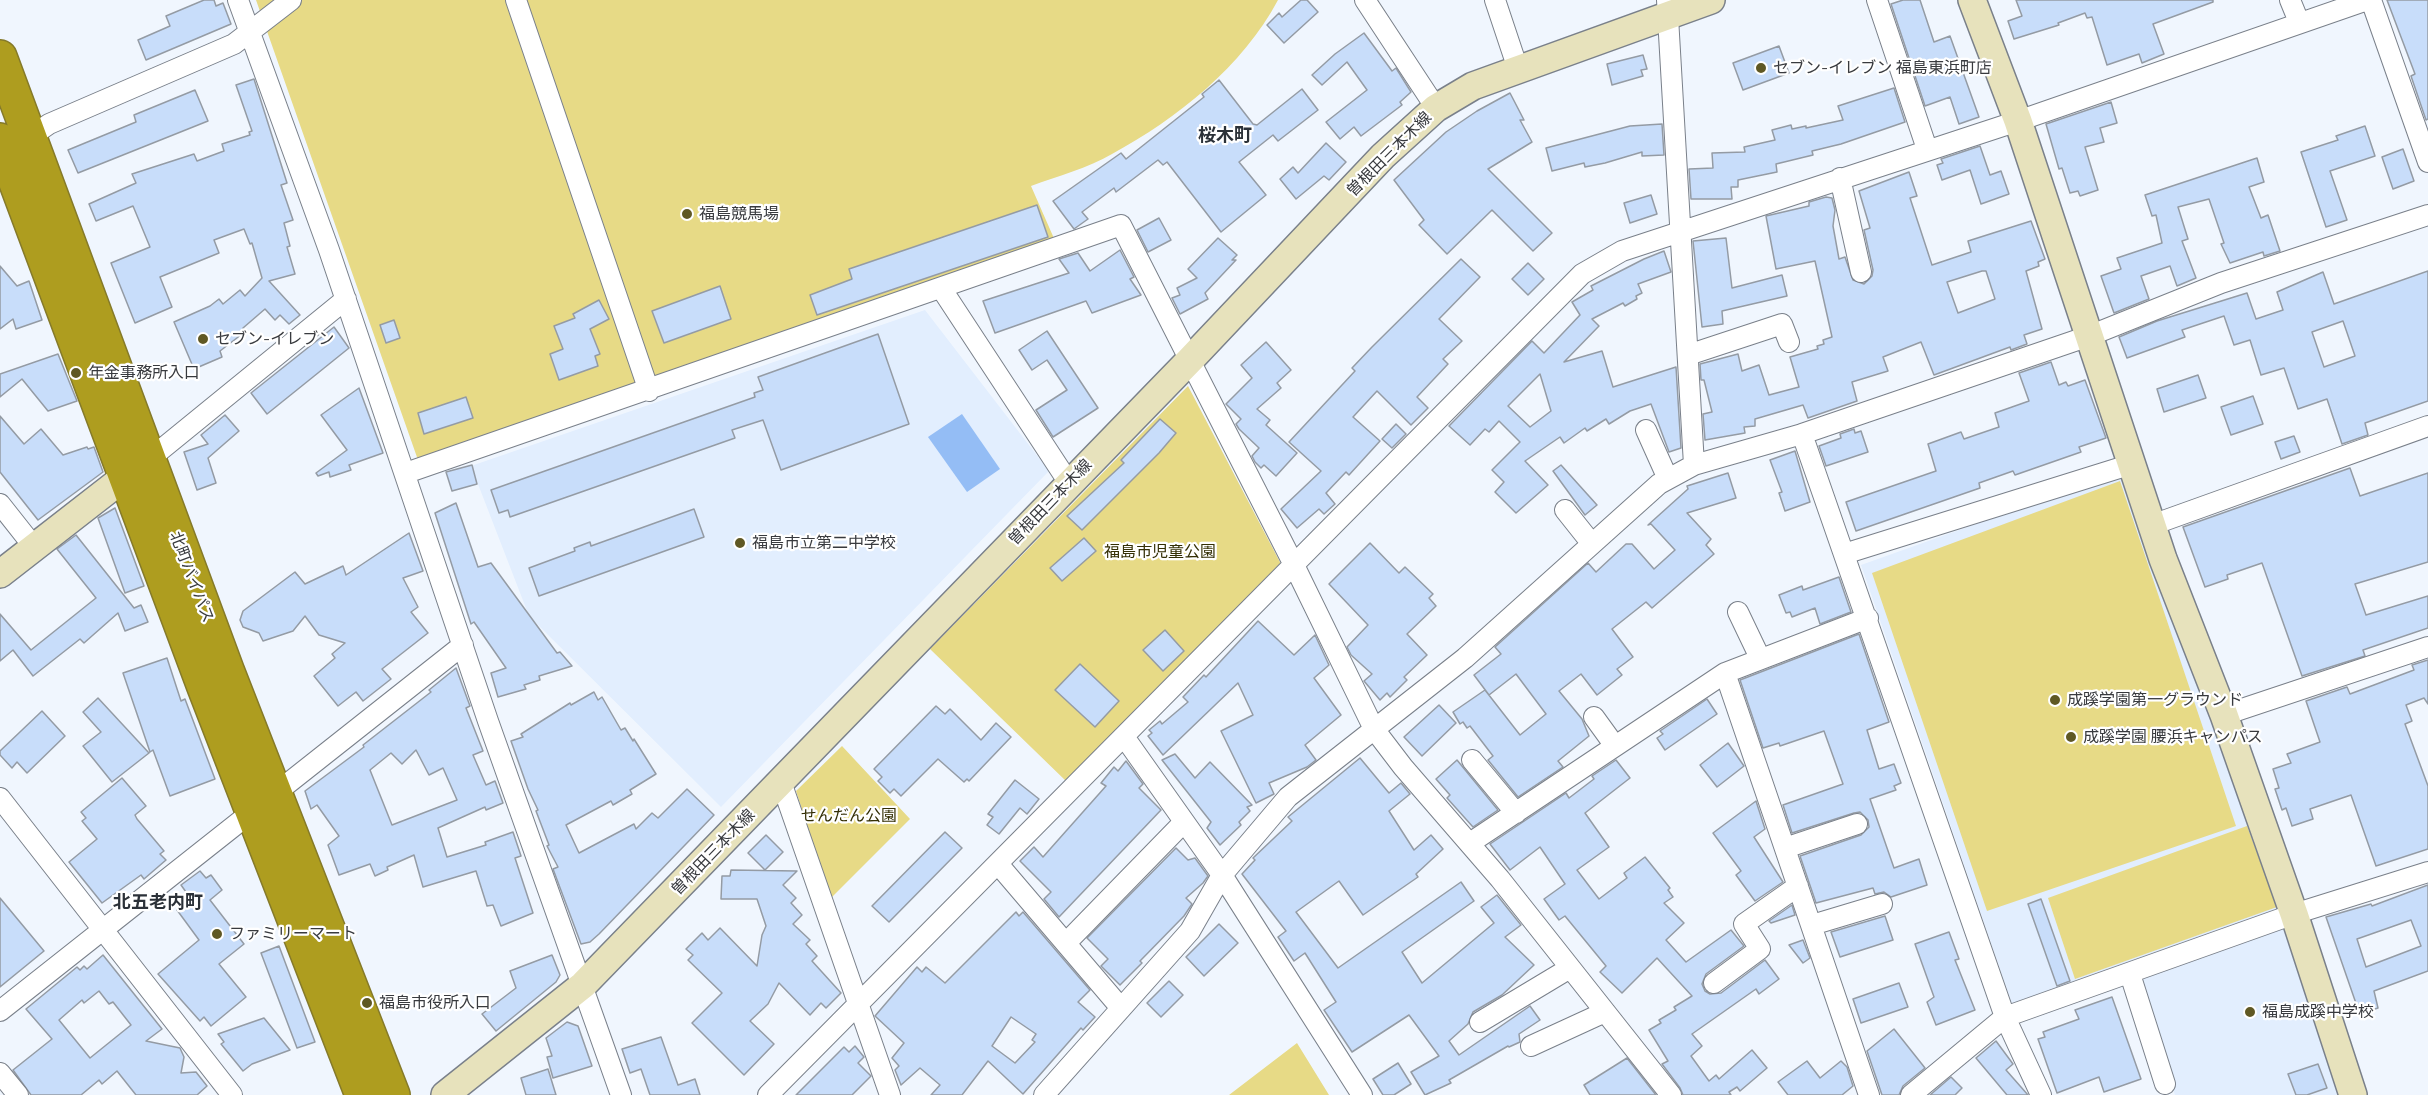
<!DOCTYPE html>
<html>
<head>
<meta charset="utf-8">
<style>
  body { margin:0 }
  canvas { display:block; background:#f0f6fe }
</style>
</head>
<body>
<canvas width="2428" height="1095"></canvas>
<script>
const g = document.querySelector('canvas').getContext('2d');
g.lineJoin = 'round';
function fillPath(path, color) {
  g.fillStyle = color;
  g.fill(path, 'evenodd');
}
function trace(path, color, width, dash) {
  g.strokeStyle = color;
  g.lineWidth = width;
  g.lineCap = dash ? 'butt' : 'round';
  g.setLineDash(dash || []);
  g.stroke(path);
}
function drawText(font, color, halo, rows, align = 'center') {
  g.font = font + ' "Exo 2","Noto Sans JP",sans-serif';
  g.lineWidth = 4.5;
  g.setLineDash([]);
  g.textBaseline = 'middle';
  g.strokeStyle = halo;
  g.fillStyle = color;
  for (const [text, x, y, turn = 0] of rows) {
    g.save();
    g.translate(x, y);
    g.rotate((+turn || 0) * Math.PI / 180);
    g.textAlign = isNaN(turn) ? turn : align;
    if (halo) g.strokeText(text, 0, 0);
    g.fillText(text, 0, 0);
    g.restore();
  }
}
fillPath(new Path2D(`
  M925 310 1049 471 721 807 529 616 471 466Z
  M2125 471 2282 910 2342 1095H2175L2132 964 2012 1004 1861 565Z`), '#e2eefe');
fillPath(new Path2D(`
  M256 0H1278C1242 67 1178 118 1112 154 1088 168 1058 176 1031 186L1056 243 418 460Z
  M1188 386 1282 566 1068 783 930 649Z
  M2120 481 2236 826 1987 911 1872 573Z
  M842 746 910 819 831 898 796 791Z
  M2247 826 2277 907 2075 979 2048 898Z
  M1297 1043 1329 1095H1229Z`), '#e7da86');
fillPath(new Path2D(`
  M962 414 1000 469 967 492 928 437Z`), '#94bdf5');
const building = new Path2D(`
  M204 0H214L216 6 223 3 231 24 146 60 138 40 170 26 166 16Z
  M1301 0H1307L1318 12 1284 43 1267 25 1279 13 1282 17Z
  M1903 0H1920L1934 42 1950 36 1979 117 1959 124 1950 97 1925 106 1891 4Z
  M2016 0H2213V2L2153 24 2164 54 2142 63 2139 54 2107 65 2092 17 2087 18 2085 13 2058 23 2059 25 2014 39 2008 21 2022 16Z
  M2387 0H2428V119L2426 120 2411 76 2415 74Z
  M1364 33 1392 71 1396 68 1411 92 1400 102 1402 105 1361 136 1354 127 1340 139 1326 122 1367 90 1347 62 1322 85 1312 75 1335 54Z
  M1779 46 1789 73 1743 90 1733 63Z
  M1643 55 1647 69 1641 70 1643 76 1612 85 1607 64Z
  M254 79 287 183 281 185 293 220 284 223 290 246 287 247 295 274 269 281 300 315 289 324 280 315 275 320 265 309 243 328 246 331 220 351 222 357 194 369 174 322 210 306 219 299 223 304 240 290 245 296 262 278 252 243 250 244 244 229 214 240 219 253 160 277 172 307 135 323 111 263 150 247 133 206 96 221 89 204 136 183 132 174 194 154 197 161 224 151 222 144 250 135 249 132 252 131 236 85Z
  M1219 80 1253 124 1257 125 1302 89 1318 110 1278 141 1273 135 1239 162 1266 195 1221 232 1167 162 1163 165 1158 160 1116 192 1114 188 1082 212 1088 219 1074 229 1053 201 1121 153 1126 159 1204 97 1202 94Z
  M1894 88 1905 122 1841 144 1812 151 1813 155 1776 164 1777 172 1738 180V187H1731L1732 199H1691L1689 169 1713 168 1712 153 1745 152 1744 147 1775 140 1772 130 1791 125 1792 129 1806 126V128L1843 120 1838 106Z
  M195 90 208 121 78 173 68 150 136 122 134 115Z
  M1510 93 1524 120H1520L1532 142 1488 169 1552 233 1533 251 1492 210 1447 254 1419 225 1424 220 1394 180 1446 132 1477 111Z
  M2111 102 2117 123 2100 128 2104 142 2085 147 2098 190 2080 196 2078 191 2070 193 2062 168 2059 169 2046 124Z
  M1662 124 1664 155 1642 156V152L1605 163 1585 167 1584 163 1552 171 1546 148 1630 126Z
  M2365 126 2375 156 2330 171 2347 220 2326 227 2301 152 2338 140 2336 136Z
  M1326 143 1346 162 1329 180 1324 176 1296 199 1280 179 1293 167 1298 173Z
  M1980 146 1990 175 2001 171 2009 194 1981 204 1970 170 1942 180 1937 165 1943 163 1941 159Z
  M2403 149 2414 181 2393 189 2382 157Z
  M2257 158 2264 182 2249 187 2261 218 2268 215 2280 251 2264 256 2263 252 2230 263 2221 244 2224 243 2209 199 2178 207 2188 239 2182 241 2196 278 2177 286 2170 266 2141 276 2149 299 2114 313 2101 276 2121 269 2117 258 2162 243 2156 215 2152 216 2145 195Z
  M1909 172 1917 196 1910 198 1932 265 1971 252 1968 241 2031 221 2045 259 2038 262 2039 266 2026 271 2042 329 2024 335 2027 344 2011 350 2010 347 1934 375 1921 342 1883 357 1888 371 1852 382 1857 401 1808 418 1803 405 1755 419V426L1744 427 1745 433 1705 440 1703 414 1712 412 1704 380H1701L1700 364 1738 354 1742 371 1759 365 1769 395 1799 387 1790 357 1818 349 1817 346 1824 344 1823 340 1832 337 1815 261 1776 269 1766 216 1809 206V202L1826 197 1832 198 1835 210 1833 226 1839 259 1845 257 1853 280 1864 284 1872 276 1873 270 1864 230 1870 228 1859 191ZM1982 271H1986L1995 299 1958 313 1947 282Z
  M1651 195 1657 214 1630 223 1624 203Z
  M1037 205 1048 237 817 315 810 295 852 279 849 269Z
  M1159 218 1171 240 1148 252 1137 230Z
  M1218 238 1237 255 1232 260H1236L1205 293 1208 299 1180 314 1172 298 1180 295 1177 288 1197 278 1188 269Z
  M1726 238 1732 288 1782 275 1787 296 1722 311 1723 324 1702 327 1693 241Z
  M1120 250 1134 277 1130 279 1141 295 1092 313 1086 301 995 333 983 301 1069 273 1059 259 1078 253 1090 271Z
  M1664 251 1671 272 1638 284 1642 293 1636 296 1637 299 1625 306 1623 303 1592 319 1599 326 1564 362 1602 351 1613 387 1676 367 1681 448 1669 452 1651 404 1630 411 1609 424 1606 419 1587 431 1585 428 1564 443 1560 437 1525 461 1548 485 1516 513 1495 492 1504 482 1492 470 1520 442 1499 421 1489 432 1485 429 1470 445 1449 426 1532 341 1544 353 1580 315 1572 302 1593 290 1591 286 1644 259ZM1540 374 1551 411 1530 427 1508 406Z
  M1461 259 1480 277 1439 319 1462 341 1443 359 1448 364 1417 397 1428 408 1411 425 1377 391 1353 417 1380 441 1349 475 1346 472 1326 493 1335 504 1324 514 1319 509 1297 528 1281 509 1321 471 1289 442 1355 371 1352 368 1372 347Z
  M1528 263 1544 279 1528 295 1512 279Z
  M0 266 17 286 29 281 42 320 16 329 13 319 0 329Z
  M2428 271V401L2365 423 2368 435 2342 444 2327 399 2298 409 2284 368 2261 375 2250 340 2234 345 2224 316 2182 330 2185 337 2127 358 2119 337 2157 321 2247 293 2256 319 2283 310 2277 292 2323 272 2334 304ZM2343 321 2355 356 2324 367 2312 332Z
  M720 286 731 319 664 343 652 311Z
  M599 300 609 319 590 329 600 354 595 356 598 366 559 380 550 354 563 349 554 326 575 318 573 314Z
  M394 320 400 338 386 343 380 325Z
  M334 327 349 348 267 414 251 393Z
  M1047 331 1098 408 1053 437 1036 410 1067 390 1047 360 1032 370 1019 350Z
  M878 334 909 424 781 470 763 420 732 430 735 438 510 517 508 510 499 513 491 490 755 397 754 393 763 390 758 377Z
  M1266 342 1291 370 1277 383 1281 388 1257 409 1270 420 1266 425 1297 453 1276 476 1264 465 1261 468 1255 462 1252 456 1259 448 1239 429 1236 424 1241 419 1226 404 1252 378 1241 365Z
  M58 354 77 401 48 411 22 379 0 397V374Z
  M2051 362 2059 385 2066 382 2068 386 2085 380 2106 438 2079 447 2081 452 2015 475 2013 471 1979 483 1980 488 1856 531 1846 502 1936 471 1928 444 1961 432 1964 439 1999 427 1995 413 2029 401 2019 373Z
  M2198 375 2206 398 2164 412 2157 389Z
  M359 388 383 453 349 465 351 470 330 477 329 472 318 476 316 473 347 450 321 415Z
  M2253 396 2263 424 2231 435 2221 407Z
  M466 397 473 418 424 434 418 413Z
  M225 415 239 431 208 458 216 483 197 490 184 452 208 444 201 435Z
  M0 416 24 444 41 429 63 455 87 447 88 449 94 447 103 472 38 520 0 472Z
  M1160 419 1176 433 1159 453 1082 530 1067 516 1124 463 1121 460Z
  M1396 424 1406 434 1392 448 1382 439Z
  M1854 429 1855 433 1861 431 1868 452 1826 466 1819 446 1841 438 1840 434Z
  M2294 436 2300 452 2281 459 2275 442Z
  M1795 451 1810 502 1785 511 1779 493 1782 492 1770 460Z
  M472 465 477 484 452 491 446 472Z
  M1561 465 1597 505 1585 515 1553 471Z
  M2350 468 2360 496 2428 473V562L2355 584 2366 615 2428 596V628L2363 650 2365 656 2302 676 2262 563 2227 575 2228 579 2205 587 2183 527Z
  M1728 473 1736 498 1687 513 1711 539 1706 545 1714 554 1652 608 1646 602 1612 629 1633 657 1617 669 1622 675 1597 695 1581 674 1559 691 1582 719 1589 736 1558 761 1563 767 1518 797 1488 760 1493 756 1470 726 1467 728 1463 722 1460 724 1453 712 1485 690 1520 735 1546 714 1516 674 1489 695 1474 675 1501 654 1495 647 1588 563 1596 572 1626 544H1632L1654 569 1675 550 1651 524 1648 525 1688 489 1687 486Z
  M456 503 478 567 491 563 557 653 560 652 572 666 539 676 540 680 524 685 526 689 498 697 491 673 506 668 474 622 471 624 435 513Z
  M115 508 144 586 125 593 98 518Z
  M694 509 704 537 539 596 529 568 575 551 574 548 590 542 591 546Z
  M409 533 423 571 403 578 418 607 411 612 428 633 382 669 391 679 363 701 356 692 338 706 314 676 335 658 332 654 345 643 319 635 305 616 293 631 263 641 259 633 243 627 240 620 243 611 295 572 305 584 343 566 346 575Z
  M76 535 134 608 141 605 148 622 125 631 118 613 84 643 80 639 33 676 13 650 0 661V614L31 650 96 598 57 549Z
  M1084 538 1096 551 1062 581 1050 568Z
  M1370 543 1399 573 1405 567 1433 594 1429 598 1436 606 1407 634 1427 655 1404 677 1407 680 1390 697 1387 693 1380 700 1364 681 1372 674 1351 655 1347 647 1368 625 1329 584Z
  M1839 577 1851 612 1820 624 1815 608 1792 617 1790 612 1786 613 1779 595 1802 586 1803 590Z
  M1258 621 1294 655 1315 635 1329 665 1314 678 1341 715 1305 745 1316 760 1307 767 1269 783 1274 794 1256 803 1221 731 1253 715 1238 683 1163 755 1148 736 1152 733 1149 730 1160 721 1162 724 1188 702 1183 697 1204 675 1206 677Z
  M1165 630 1184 651 1163 671 1143 650Z
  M1859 634 1889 722 1867 730 1879 769 1894 764 1901 783 1894 786 1896 790 1870 799 1894 868 1919 859 1927 885 1891 897 1884 892 1875 894 1873 888 1816 903 1800 856 1861 835 1869 827 1868 820 1860 812 1854 813 1792 833 1783 805 1843 784 1824 731 1780 746 1779 743 1763 748 1740 680Z
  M167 658 181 701 185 699 215 779 170 796 153 750 150 752 123 673Z
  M2428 660V704L2424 698 2406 705 2412 721 2405 724 2428 786V849L2376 866 2351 795 2310 809 2313 819 2292 826 2286 808 2282 810 2275 789 2279 788 2273 769 2291 763 2287 754 2320 742 2306 701 2347 687 2350 694 2414 670 2412 665Z
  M1080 664 1119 701 1095 727 1055 690Z
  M456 668 470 706 466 708 483 751 473 755 486 785 495 781 503 803 486 810 485 807 438 828 447 857 486 845 485 842 513 832 521 856 515 858 533 913 501 926 493 905 487 906 476 871 423 887 414 855 387 867 388 870 375 876 370 864 339 875 328 845 339 836 317 805 311 809 305 791 364 747 363 745 431 692 429 690ZM416 750 429 775 443 768 457 800 392 825 370 770 391 753 402 764Z
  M594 692 598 700 602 697 621 730 625 728 633 741 634 739 656 774 630 790 632 794 613 805 611 801 566 825 579 853 634 824 636 829 652 813 658 818 687 789 714 815 599 934 590 942 581 944 553 869 558 867 547 846 549 845 536 811 538 810 528 789 511 741 523 737 521 734 570 703 571 705Z
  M98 698 149 753 112 782 83 746 101 732 83 712Z
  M1707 699 1717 714 1665 750 1657 738 1663 734 1660 731Z
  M1439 705 1456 723 1422 756 1404 737Z
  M936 706 945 714 950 709 981 740 996 723 1011 737 969 781 967 779 964 782 938 759 901 796 894 789 890 793 878 781 882 777 874 769Z
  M42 711 65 736 27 773 17 762 12 768 0 755V751Z
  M1728 743 1744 766 1717 787 1700 765Z
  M1175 754 1195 778 1210 762 1252 805 1247 807 1250 811 1239 822 1241 825 1220 845 1207 828 1211 822 1162 760Z
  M1360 758 1389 793 1401 783 1410 794 1389 811 1414 850 1431 835 1443 849 1416 874 1418 877 1363 915 1339 881 1296 912 1338 968 1461 882 1474 901 1402 952 1422 983 1494 923 1481 907 1497 895 1521 925 1505 937 1534 965 1502 995 1473 1012 1468 1024 1449 1041 1459 1055 1530 1006 1540 1020 1519 1034 1520 1042 1509 1047 1508 1046 1449 1080 1451 1083 1425 1095 1411 1072 1439 1056 1409 1015 1352 1052 1324 1010 1336 1002 1305 953 1294 961 1278 937 1286 931 1242 874 1255 860 1253 858 1292 821 1288 817Z
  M1457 760 1498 810 1473 827 1447 798 1450 795 1436 779Z
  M1616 760 1630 778 1585 813 1609 847 1577 870 1599 899 1627 878 1624 873 1645 857 1670 888 1668 890 1673 897 1664 903 1684 923 1666 940 1686 962 1731 930 1744 946 1706 974 1702 984 1705 991 1710 994 1721 993 1765 960 1779 979 1759 994 1756 989 1692 1034 1702 1046 1691 1056 1709 1081 1716 1075 1719 1079 1752 1050 1767 1068 1740 1091 1737 1087 1729 1092 1731 1095H1683L1680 1088 1662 1064 1668 1061 1649 1030 1661 1023 1659 1020 1676 1010 1674 1007 1692 996 1657 958 1622 993 1600 972 1606 966 1565 916 1559 920 1544 899 1565 884 1540 847 1510 870 1490 844 1566 793 1569 798 1594 779 1592 776Z
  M1126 761 1143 784 1139 788 1161 810 1059 917 1044 899 1051 892 1020 861 1034 847 1043 857 1106 786 1101 783 1114 767 1118 771Z
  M122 778 146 806 135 815 137 819 164 851 160 854 166 860 144 879 141 875 102 903 69 862 97 839 82 821 86 818 81 812Z
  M1015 780 1039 799 1027 814 1020 808 999 834 987 825 993 817 988 814Z
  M1756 801 1765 829 1754 837 1783 882 1755 901 1736 875 1741 871 1713 833Z
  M945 832 962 848 889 922 872 906Z
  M766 835 783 852 765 870 748 853Z
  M1176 848 1188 860 1195 858 1208 876 1203 883 1186 898 1192 904 1184 916 1140 961 1142 963 1120 985 1101 966 1108 959 1087 938Z
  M731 870 797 871 783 885 796 898 791 903 802 915 793 924 810 940 806 944 817 956 812 961 841 993 826 1008 821 1003 810 1015 779 983 768 1004 750 1021 774 1044 744 1075 692 1023 722 993 688 960 693 955 686 949 702 933 708 940 720 928 757 966 762 935 766 926 757 899H721L722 876H730Z
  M200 871 206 878 211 875 222 890 210 900 244 944 219 964 246 997 211 1026 204 1017 200 1021 158 974 199 940 177 910 191 899 181 885Z
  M2428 885V971L2374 991 2378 1008 2363 1013 2359 1012 2326 917 2371 904 2372 906ZM2411 920 2421 946 2366 967 2357 939Z
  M0 898 44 951 0 987Z
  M2041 899 2070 981 2057 986 2028 904Z
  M1792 905 1795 915 1771 923 1769 921Z
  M1016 912 1019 916 1023 912 1090 990 1078 1002 1095 1017 1083 1030 1081 1028 1023 1094 988 1061 962 1095H931L940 1085 920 1068 901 1085 895 1070 899 1066 892 1058 904 1043 875 1016 917 967 922 972 926 967 945 983ZM1011 1017 1036 1034 1032 1040 1035 1042 1015 1063 992 1046Z
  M1885 916 1893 940 1840 957 1831 932Z
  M1219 924 1238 943 1204 976 1186 957Z
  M1949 932 1959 959 1955 960 1975 1010 1936 1025 1927 1002 1934 997 1915 944Z
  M1803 940 1810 958 1803 963 1789 945Z
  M279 946 315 1042 297 1048 261 953Z
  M103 955 162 1029 146 1041 180 1048 184 1057 181 1073 196 1072 207 1086 197 1095H136L117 1071 102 1084 99 1080 81 1095H31L13 1070 52 1039 26 1009 77 967 80 970 84 966 87 969ZM99 991 109 1004 113 1002 131 1025 90 1058 59 1020 82 1000 84 1003Z
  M552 955 560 975 556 982 496 1031 482 1014 516 988 510 971Z
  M1169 981 1183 995 1161 1017 1147 1003Z
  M1899 983 1908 1007 1861 1023 1853 999Z
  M2112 997 2141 1079 2104 1092 2099 1077 2057 1093 2038 1039 2045 1037 2043 1032 2079 1019 2075 1010Z
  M264 1018 290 1050 252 1064 243 1071 221 1044 224 1042 218 1034Z
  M567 1022 578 1026 592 1066 553 1078 547 1057 552 1056 546 1038Z
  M1894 1029 1925 1068 1903 1086 1899 1095H1882L1867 1051Z
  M661 1037 678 1085 695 1079 700 1095H650L641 1069 630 1073 622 1049Z
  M1996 1041 2013 1064 2006 1070 2028 1095H2007L1976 1058Z
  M855 1046 864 1057 858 1063 871 1076 852 1095H796L844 1047 849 1052Z
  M1627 1058 1656 1095H1590L1584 1085Z
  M1807 1061 1820 1078 1841 1061 1847 1067 1853 1086 1842 1095H1788L1778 1082Z
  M1398 1063 1411 1084 1394 1095H1383L1373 1079Z
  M2318 1064 2327 1088 2307 1095H2296L2288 1074Z
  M548 1069 556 1095H526L521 1078Z
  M1951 1077 1962 1088 1955 1095H1930Z`);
fillPath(building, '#c8ddfa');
trace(building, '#949ba4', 1.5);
const street = new Path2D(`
  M238 0 329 250 488 721 621 1095
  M516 0 649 391
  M1365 0 1436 108
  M1495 0 1518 69
  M1667 0 1694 465
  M1877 0 1927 149
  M2290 0 2299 22
  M2371 0 2428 162
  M23 142 49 124 234 44 291 0
  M1840 178 1861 272
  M941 288 1069 483
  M1688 355 1782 324 1789 342
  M1646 430 1668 479
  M1802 434 2005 1017 2041 1095
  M141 466 346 299
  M406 473 1121 225 1294 565 1374 729 1403 767 1500 879 1671 1095
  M0 504 34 547
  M1565 510 1592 544
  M2152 525 2428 426
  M1844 554 2132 464
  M1738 612 1760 658
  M1725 673 1869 1095
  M2224 715 2428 647
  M1594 717 1615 746
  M1125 738 1222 875 1362 1095
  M1472 760 1516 813
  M781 782 890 1095
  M0 798 232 1095
  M1470 843 1725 673 1868 618
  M1785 848 1857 824
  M998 864 1120 1007
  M1812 925 1882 904
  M1066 943 1184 822
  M2130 974 2165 1084
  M1714 983 1760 949 1744 924 1798 886
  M0 1011 463 645
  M1480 1022 1570 968
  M1531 1046 1605 1012
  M0 1073 18 1095
  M768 1095 1582 274 1622 251 2018 121 2367 0
  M1044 1095 1190 931 1222 875 1288 797 1465 658 1659 484 1694 465 1802 434 2089 336 2221 283 2428 215
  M1911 1095 2005 1017 2294 914 2428 872`);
const secondary = new Path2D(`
  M1972 0 2018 121 2163 559 2224 715 2294 914 2353 1095
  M0 574 126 476
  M445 1095 583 985 1190 360 1383 156 1436 108 1473 86 1711 0`);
const highway = new Path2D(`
  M0 57 227 670 393 1095
  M0 140 204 687 362 1095`);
trace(street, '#7a808a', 22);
trace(secondary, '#7a808a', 30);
trace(highway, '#857a2a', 36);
trace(street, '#fff', 20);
trace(secondary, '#e7e2bc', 27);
trace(highway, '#ae9d1f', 33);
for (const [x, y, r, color] of [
  [1761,68,6,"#5f5824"],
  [687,214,6,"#5f5824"],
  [203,339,6,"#5f5824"],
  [76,373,6,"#5f5824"],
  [740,543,6,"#5f5824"],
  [2055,700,6,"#5f5824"],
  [2071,737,6,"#5f5824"],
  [217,934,6,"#5f5824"],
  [367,1003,6,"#5f5824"],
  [2250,1012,6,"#5f5824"]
]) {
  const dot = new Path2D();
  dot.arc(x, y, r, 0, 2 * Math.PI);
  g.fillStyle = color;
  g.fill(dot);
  trace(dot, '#fff', 2);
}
drawText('16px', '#383a3e', '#fff', [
  ["セブン-イレブン 福島東浜町店",1773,68],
  ["福島競馬場",699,214],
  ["セブン-イレブン",215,339],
  ["年金事務所入口",88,373],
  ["福島市立第二中学校",752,543],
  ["成蹊学園第一グラウンド",2067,700],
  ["成蹊学園 腰浜キャンパス",2083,737],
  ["ファミリーマート",229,934],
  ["福島市役所入口",379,1003],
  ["福島成蹊中学校",2262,1012]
], 'left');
drawText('16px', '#383a3e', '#fff', [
  ["曽根田三本木線",1389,154,-45],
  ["曽根田三本木線",1050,502,-46],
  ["北町バイパス",192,577,69],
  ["曽根田三本木線",713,852,-46]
]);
drawText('16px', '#342f05', '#fff', [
  ["福島市児童公園",1160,552],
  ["せんだん公園",849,816]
]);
drawText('bold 18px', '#2b3138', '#fff', [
  ["桜木町",1225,135],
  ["北五老内町",158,902]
]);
</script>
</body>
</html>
